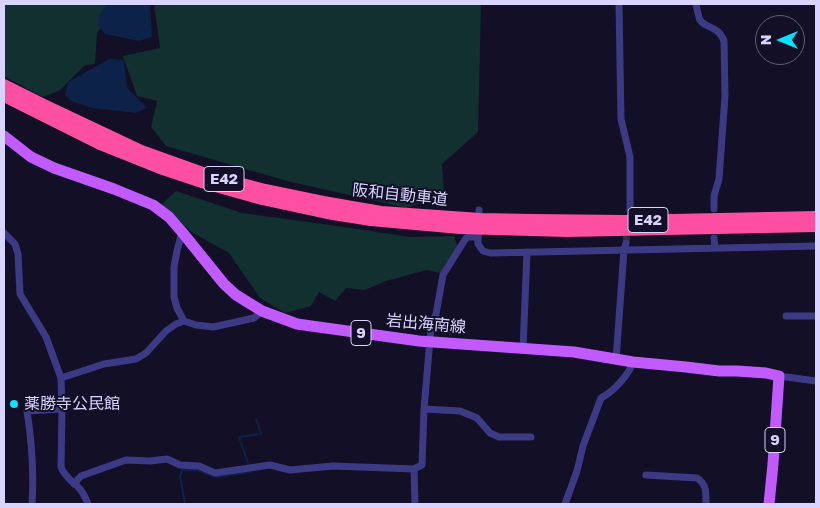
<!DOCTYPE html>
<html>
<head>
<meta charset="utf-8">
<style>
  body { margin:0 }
  #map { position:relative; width:820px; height:508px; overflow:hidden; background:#130f26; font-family:"Golos Text",sans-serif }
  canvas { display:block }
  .frame { position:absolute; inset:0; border:5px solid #d9d4ff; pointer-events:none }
  .north { position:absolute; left:755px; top:15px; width:50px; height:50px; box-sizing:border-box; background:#130f26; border:1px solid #625e7d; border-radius:50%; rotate:270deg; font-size:14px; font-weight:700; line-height:20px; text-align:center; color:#d9d4ff }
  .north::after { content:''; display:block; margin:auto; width:18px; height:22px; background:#00e5ff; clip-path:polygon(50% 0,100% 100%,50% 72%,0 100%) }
</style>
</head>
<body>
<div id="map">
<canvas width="820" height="508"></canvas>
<div class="frame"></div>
<div class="north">N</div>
</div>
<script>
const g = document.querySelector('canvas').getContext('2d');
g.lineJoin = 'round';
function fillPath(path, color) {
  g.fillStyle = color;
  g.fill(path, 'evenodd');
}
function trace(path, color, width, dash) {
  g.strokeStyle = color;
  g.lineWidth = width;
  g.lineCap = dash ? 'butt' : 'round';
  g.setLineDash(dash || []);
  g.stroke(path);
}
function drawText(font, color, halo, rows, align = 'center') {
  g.font = font + ' "Golos Text","Noto Sans JP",sans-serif';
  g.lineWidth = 4;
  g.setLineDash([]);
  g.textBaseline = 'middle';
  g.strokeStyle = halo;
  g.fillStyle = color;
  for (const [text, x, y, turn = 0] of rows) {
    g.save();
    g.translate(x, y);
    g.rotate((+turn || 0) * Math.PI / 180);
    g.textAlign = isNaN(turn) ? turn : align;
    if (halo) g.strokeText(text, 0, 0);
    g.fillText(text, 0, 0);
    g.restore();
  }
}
fillPath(new Path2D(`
  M4 4H118L97 33 95 64 85 65 59 91 42 97 4 76Z
  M154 4H481L478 132 442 164 444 194 407 208 287 181 166 146 151 127 157 101 137 96 123 56 160 48Z
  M176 191 242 213 330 225 410 237 454 236 459 251 445 274 427 270 386 281 365 290 346 288 335 301 319 292 311 306 285 313 260 298 229 253 193 233 161 205Z`), '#12302f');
fillPath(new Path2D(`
  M107 4H150L152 37 139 41 105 34 98 25 99 16Z
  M109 59 124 60 127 88 147 108 136 113 92 108 71 101 65 95 68 82Z`), '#0c2248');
trace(new Path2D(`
  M249 466 239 437 261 434 256 419
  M185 504 180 476 182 470H196L217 477 251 472 250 470`), '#0c2248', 2);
trace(new Path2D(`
  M626 243 630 207`), '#312d47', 7, [7, 3.5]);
trace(new Path2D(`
  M619 4 621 119 630 157V207
  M696 4C697 9 698 15 700 20 706 29 718 25 724 41L725 96 719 179 714 196V209
  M479 210 478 244 483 251 490 253 816 246
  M182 232 177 251 174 267V297L177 308 184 321 196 325 213 327 254 318 262 311
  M4 233 15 244 18 254 20 294 46 337 61 378 62 409 61 467C65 478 73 481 80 489 84 494 86 499 88 504
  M714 238 715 248
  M786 316H816
  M523 349 527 252
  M616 360 624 250 626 243
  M779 376 816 381
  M61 378 104 364 136 359 146 353 166 331 176 324 184 321
  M424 409 431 328 436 314 443 275 466 238 469 237H478
  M414 469 415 504
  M646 475 697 478C707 484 706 494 706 504
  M74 484 81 476 126 460 150 461 167 459 180 465 199 466 215 473 270 465 290 470 333 466 414 469 422 465 424 409 460 411 477 418 490 433 499 437H531
  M32 504C34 473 32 443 27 411L62 409
  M565 504 577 471 583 446 601 398C613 392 629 375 633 362`), '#3d3a85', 7);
trace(new Path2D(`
  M4 136 31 157 54 168 114 189 153 205 169 217 182 232 224 284 236 295 262 311 297 324 419 341 574 352 633 362 686 367 719 371H737L766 373 779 376 773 464 769 504`), '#c25bff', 11);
trace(new Path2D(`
  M4 85 44 105 141 151 208 175 265 190 323 202 381 212 480 219 532 220 624 221 816 217
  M4 96 100 144 160 168 205 183 262 199 327 213 371 220 460 228 567 231 816 226`), '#ff4fa3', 12);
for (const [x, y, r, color] of [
  [14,404,5,"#00e5ff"]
]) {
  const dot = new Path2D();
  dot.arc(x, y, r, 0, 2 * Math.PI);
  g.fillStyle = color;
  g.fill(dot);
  trace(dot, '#130f26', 2);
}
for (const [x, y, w] of [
  [224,179,40],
  [648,220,40],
  [361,333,20],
  [775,440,20]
]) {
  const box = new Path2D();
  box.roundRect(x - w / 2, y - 12.5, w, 25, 4);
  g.fillStyle = '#130f26';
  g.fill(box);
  trace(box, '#d9d4ff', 1);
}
drawText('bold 15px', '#d9d4ff', null, [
  ["E42",224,179],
  ["E42",648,220],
  ["9",361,333],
  ["9",775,440]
]);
drawText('16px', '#d9d4ff', '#130f26', [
  ["阪和自動車道",400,195,6],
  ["岩出海南線",426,324,5]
]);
drawText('16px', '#d9d4ff', '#130f26', [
  ["薬勝寺公民館",24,404]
], 'left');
</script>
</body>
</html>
